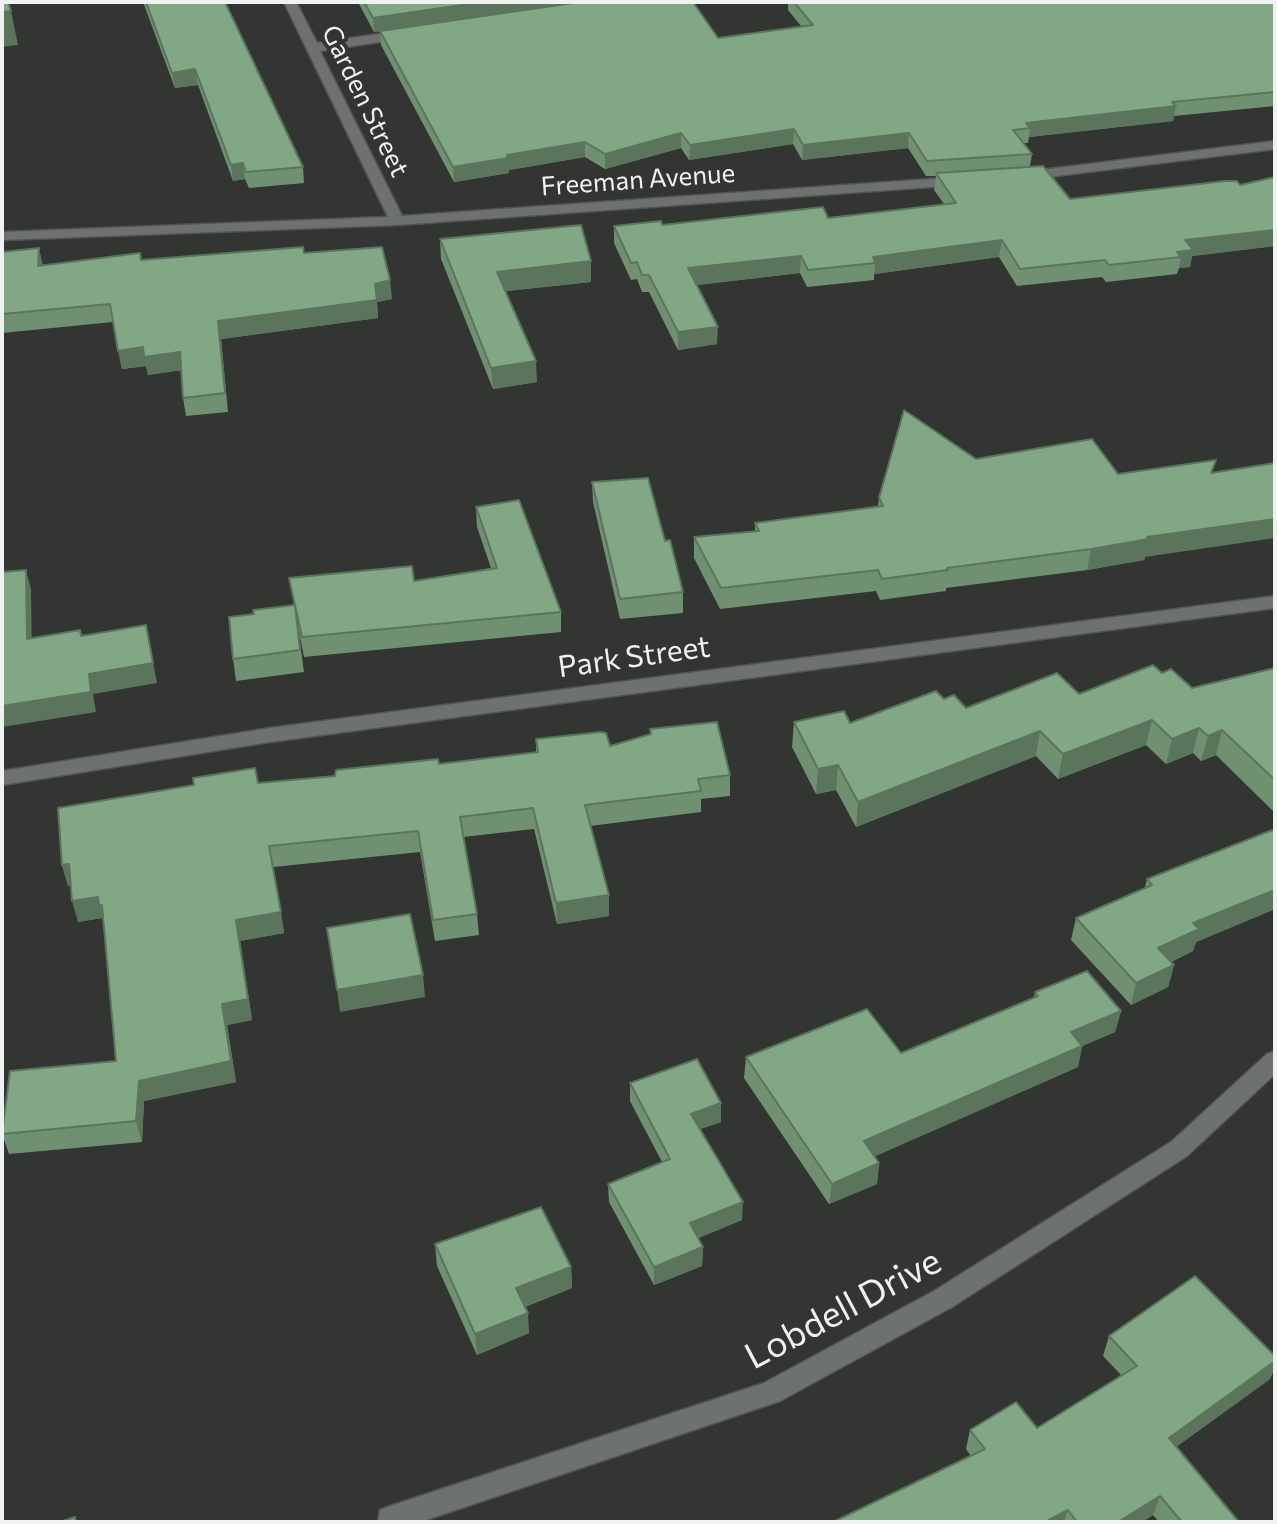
<!DOCTYPE html>
<html>
<head>
<meta charset="utf-8">
<style>
  body { margin:0 }
  #map { position:relative; width:1277px; height:1524px; overflow:hidden; background:#323532; font-family:Commissioner,sans-serif }
  canvas { display:block }
  .frame { position:absolute; inset:0; border:4px solid #eff2f0; pointer-events:none }
</style>
</head>
<body>
<div id="map">
<canvas width="1277" height="1524"></canvas>
<div class="frame"></div>
</div>
<script>
const g = document.querySelector('canvas').getContext('2d');
g.lineJoin = 'round';
function trace(path, color, width, dash) {
  g.strokeStyle = color;
  g.lineWidth = width;
  g.lineCap = dash ? 'butt' : 'round';
  g.setLineDash(dash || []);
  g.stroke(path);
}
function fillPath(path, color) {
  g.fillStyle = color;
  g.fill(path, 'evenodd');
}
function drawText(font, color, halo, rows, align = 'center') {
  g.font = font + ' Commissioner,sans-serif';
  g.lineWidth = 8;
  g.setLineDash([]);
  g.textBaseline = 'middle';
  g.strokeStyle = halo;
  g.fillStyle = color;
  for (const [text, x, y, turn = 0] of rows) {
    g.save();
    g.translate(x, y);
    g.rotate((+turn || 0) * Math.PI / 180);
    g.textAlign = isNaN(turn) ? turn : align;
    if (halo) g.strokeText(text, 0, 0);
    g.fillText(text, 0, 0);
    g.restore();
  }
}
const minor = new Path2D(`
  M284 2H296L317 43 406 30 412 34 406 38 320 51 402 216 960 177 967 181 960 185 397 225 2 240V232L388 217Z
  M1275 141V149L1024 180 1017 176 1024 172Z
  M1275 596V608L270 742 2 785V771L270 728Z
  M1275 1051V1074L1187 1156 952 1307 780 1401 420 1522H378L380 1510 390 1506 764 1383 934 1291 1171 1142 1267 1054Z`);
trace(minor, '#515452', 3);
fillPath(minor, '#6e726e');
fillPath(new Path2D(`
  M143 2H225L303 167 304 183 249 188 245 179 233 181 198 85 175 88Z
  M358 2H693L718 38 801 26 788 10V2H1275V106L1174 116 1173 121 1029 137 1028 143H1024L1032 154 1030 166 1070 199 1240 185 1275 177V246L1192 256 1190 267 1179 268 1177 274 1106 282 1102 277 1017 286 999 257 874 274V280L807 287 800 273 697 285 717 344 678 350 649 292H642L637 279 631 280 614 243V226L828 218 944 204 934 190 936 176H926L908 148 802 160 793 144 689 160 681 148 605 169 585 157 509 170V173L454 182 381 45 380 31 374 32Z
  M440 239 591 282 506 291 537 382 493 389 441 259Z
  M39 248 42 265 304 253 392 299 377 302 378 318 221 339 228 412 186 416 183 398 181 370 148 375 146 366 122 369 113 322 2 333V252Z
  M976 459 1145 557 1144 560 1087 570 946 588V591L880 600 876 591 720 609 694 558V537L755 531V523L878 506 879 498Z
  M592 482 665 541 683 592V613L620 619 593 502Z
  M476 507 561 612V632L304 657 298 627 304 672 236 681 233 659 254 614 294 605 289 578 414 581 491 568 477 527Z
  M1275 668V813L1216 755 1201 761 1193 753 1166 764 1146 745 1058 779 1036 756 856 827 836 790 816 794 792 747 794 722 850 723 944 699 966 708 1079 694 1162 673 1192 688Z
  M650 729 730 775V796L701 799V812L590 826 609 895V916L557 924 534 829 463 837 477 914 479 935 435 941 420 852 273 867 284 933 240 941 252 1020 227 1025 236 1082 144 1101 142 1142 9 1154 2 1134 116 1061 104 925 102 918 78 922 71 885 68 886 62 865 258 783 335 776 536 752V739L610 746 650 734Z
  M1275 829V909L1196 942 1193 951 1171 962 1174 965 1168 987 1131 1005 1071 940 1076 918 1145 888 1147 879Z
  M1035 992 1121 1011 1115 1032 1082 1046 1078 1067 875 1156 879 1163 877 1184 829 1204 744 1078 746 1057 901 1053 1034 998Z
  M630 1083 721 1122 700 1129 742 1220 698 1238 703 1247 702 1266 654 1285 609 1202 608 1184 662 1162 630 1101Z
  M435 1244 571 1267 572 1288 525 1307 529 1333 477 1355 437 1266Z
  M1109 1336 1275 1356V1367L1270 1379 1176 1447 1239 1522H1159L1153 1515 1142 1522H833L971 1456 966 1449 970 1430 1037 1428 1121 1375 1103 1356Z`), '#709072');
fillPath(new Path2D(`
  M482 2H582L374 32 373 18Z
  M11 11 18 45 2 47V12Z
  M195 69 198 85 175 88 172 73Z
  M1176 106 1173 121 1029 137 1030 128 1026 123Z
  M794 129 793 144 689 160 690 145Z
  M681 133V148L605 169V154Z
  M909 133 908 148 802 160 803 145Z
  M585 142V157L509 170V173L454 182 453 167 507 155Z
  M243 163 245 179 233 181 231 165Z
  M1275 230V246L1192 256 1190 267 1179 268 1181 257 1177 252 1185 240Z
  M1002 240 999 257 874 274 875 263 873 257Z
  M39 248 43 266H38Z
  M801 256 800 273 688 286V268Z
  M591 261V282L498 292 497 272Z
  M390 280 392 299 377 302 378 318 221 339 228 412 218 321Z
  M718 327 717 344 678 350V332Z
  M143 347 180 352 183 370 148 375 146 366 122 369 118 351Z
  M536 361 537 382 493 389 491 368Z
  M1275 519V538L1145 557 1144 560 1087 570 1091 549 1147 537Z
  M26 570 31 589 32 659 27 639Z
  M146 625 157 683 93 694 96 712 2 727V706L89 674Z
  M1152 720 1146 745 1058 779 1063 754Z
  M1199 728 1193 753 1166 764 1172 739Z
  M1222 730 1216 755 1201 761 1208 736Z
  M1040 731 1036 756 856 827 858 802Z
  M838 765 836 790 816 794 818 769Z
  M69 864 75 884 68 886 62 865Z
  M1275 890V909L1196 942 1193 951 1152 970 1158 948 1193 923Z
  M609 895V916L557 924 556 903Z
  M98 897 102 905 104 926 102 918 78 922 72 901Z
  M281 912 284 933 240 941 252 1020 227 1025 236 1082 144 1101 142 1142 136 1121 139 1081 222 1004 236 920Z
  M1174 965 1168 987 1131 1005 1136 983Z
  M423 975 425 997 340 1012 337 990Z
  M1121 1011 1115 1032 1066 1053 1071 1032Z
  M1082 1046 1078 1067 862 1162 864 1141Z
  M721 1103V1122L691 1132V1114Z
  M879 1163 877 1184 829 1204 832 1184Z
  M743 1202 742 1220 689 1242 690 1223Z
  M703 1247 702 1266 654 1285V1267Z
  M571 1267 572 1288 518 1309 516 1288Z
  M528 1313 529 1333 477 1355 475 1334Z
  M1275 1361V1367L1270 1379 1162 1457 1169 1438Z
  M1160 1496 1153 1515 1142 1522H1118Z
  M1068 1510 1064 1522H1045Z`), '#5b755d');
const building = new Path2D(`
  M2 2H8L11 11 2 12Z
  M146 2H225L303 167 246 172 243 163 231 165 195 69 172 73Z
  M364 2H482L373 18Z
  M580 2H693L718 38 813 25 794 2H1275V92L1172 102 1176 106 1026 123 1030 128 1013 130 1032 154 927 161 909 133 803 145 794 129 690 145 681 133 605 154 585 142 507 155 508 158 453 167 380 31Z
  M1043 166 1070 199 1225 181H1237L1240 185 1275 177V230L1185 240 1193 250 1177 252 1181 257 1109 265 1105 260 1020 269 1002 240 873 257 875 263 808 270 801 256 688 268 718 327 678 332 649 275H642L637 262 631 263 614 226 661 221 662 225 823 207 828 218 956 203 936 173Z
  M581 225 591 261 497 272 536 361 491 368 440 239Z
  M303 247 304 253 382 247 390 280 375 284 377 300 218 321 225 393 183 398 180 352 144 357 143 347 118 351 110 304 2 314V252L39 248 38 266 140 253 141 260Z
  M904 410 976 459 1092 439 1118 474 1216 460 1211 473 1275 463V519L1147 537 1149 539 1091 549 947 568 948 570 882 579 878 570 721 588 694 537 759 531 755 523 883 506 879 498Z
  M648 478 665 541 670 540 683 592 620 599 592 482Z
  M519 500 561 612 302 637 289 578 412 566 414 581 497 568 476 507Z
  M26 570 27 639 80 630 81 636 146 625 153 663 89 674 91 692 2 706V572Z
  M295 605 300 650 233 659 229 617 254 614 253 610Z
  M1153 665 1162 673 1171 669 1192 688 1275 668V780L1222 730 1208 736 1199 728 1172 739 1152 720 1063 754 1040 731 858 802 838 765 818 769 794 722 844 711 850 723 936 691 944 699 954 695 966 708 1057 673 1079 694Z
  M717 722 730 775 698 779 701 791 585 805 609 895 556 903 533 808 460 817 477 914 433 920 418 831 269 846 281 912 236 920 248 999 222 1004 231 1061 139 1081 136 1121 2 1134 10 1071 116 1061 102 905H99L98 897 72 901 69 864 62 865 58 808 194 785 193 778 255 768 258 783 335 776 336 770 438 759 439 764 538 752 536 739 601 732 606 733 610 746 651 734 650 729Z
  M1275 829V890L1193 923 1199 929 1158 948 1174 965 1136 983 1076 918 1152 885 1147 879Z
  M410 914 423 975 337 990 327 928Z
  M1087 971 1121 1011 1071 1032 1082 1046 864 1141 879 1163 832 1184 746 1057 867 1009 901 1053 1038 996 1035 992Z
  M697 1059 721 1103 691 1114 743 1202 690 1223 703 1247 654 1267 608 1184 670 1159 630 1083Z
  M541 1207 571 1267 516 1288 528 1313 475 1334 435 1244Z
  M1195 1276 1275 1356V1361L1169 1438 1239 1522H1182L1160 1496 1118 1522H1077L1068 1510 1045 1522H833L985 1449 970 1430 1016 1402 1037 1428 1137 1366 1109 1336Z
  M75 1517 76 1522H60Z`);
fillPath(building, '#82a785');
trace(building, '#5b755d', 2);
drawText('26px', '#eff2f0', '#323532', [
  ["Garden Street",365,101,64],
  ["Freeman Avenue",638,180,-4]
]);
drawText('30px', '#eff2f0', '#323532', [
  ["Park Street",634,657,-8]
]);
drawText('36px', '#eff2f0', '#323532', [
  ["Lobdell Drive",843,1309,-28]
]);
</script>
</body>
</html>
